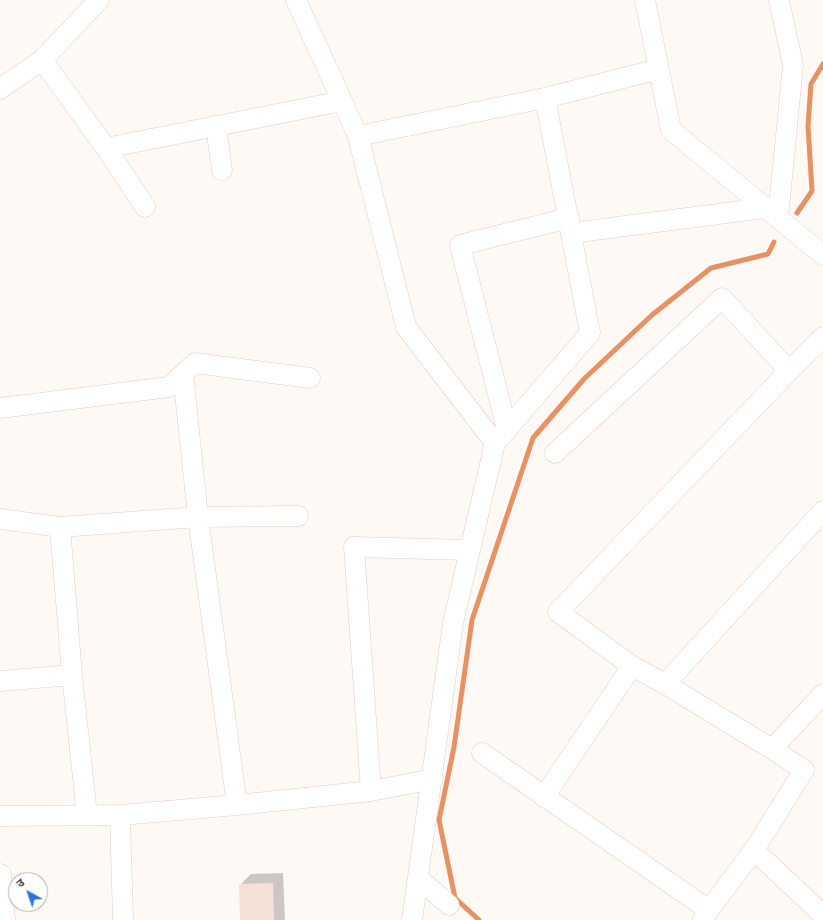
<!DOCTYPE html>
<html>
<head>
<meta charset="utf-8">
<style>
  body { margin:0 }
  #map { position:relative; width:823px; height:920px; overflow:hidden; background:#fff9f6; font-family:"Alegreya Sans","Noto Sans Devanagari",sans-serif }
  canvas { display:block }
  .north { position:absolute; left:8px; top:872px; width:40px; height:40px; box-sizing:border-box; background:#fff; border:1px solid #b0acaa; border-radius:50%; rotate:320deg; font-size:11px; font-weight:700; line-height:16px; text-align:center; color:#392f2a }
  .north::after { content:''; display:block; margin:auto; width:14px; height:18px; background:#2b75e1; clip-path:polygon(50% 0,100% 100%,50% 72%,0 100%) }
</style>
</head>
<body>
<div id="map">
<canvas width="823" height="920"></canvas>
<div class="north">उ</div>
</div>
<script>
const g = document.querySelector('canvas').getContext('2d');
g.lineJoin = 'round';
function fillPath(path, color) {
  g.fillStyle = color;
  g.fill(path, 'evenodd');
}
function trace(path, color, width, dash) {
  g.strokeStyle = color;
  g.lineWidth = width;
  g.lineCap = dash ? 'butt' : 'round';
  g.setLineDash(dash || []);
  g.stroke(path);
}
fillPath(new Path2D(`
  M283 873 285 920H241L240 885 251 874Z`), '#0003');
trace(new Path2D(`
  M797 213 812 191 808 126 811 84 823 64
  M479 920 455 898 439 820 454 747 472 620 533 438 584 379 652 315 711 268 768 254 774 242`), '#e89162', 5);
fillPath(new Path2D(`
  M273 883 274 920H240L239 884Z`), '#f4e1d8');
const minor = new Path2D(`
  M296 0 358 136 406 327 495 443 453 623 412 920
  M645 0 671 130 823 255
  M42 60 106 148 145 207
  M0 89 42 60 99 0
  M216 126 222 170
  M358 136 545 98 659 69
  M106 148 342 101
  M778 218 793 65 779 0
  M571 233 765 208
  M183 374 198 517 237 805
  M0 408 169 387 195 363 310 378
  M507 430 460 245 569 218
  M495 443 590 333 545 98
  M555 453 722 298 789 371
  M0 519 60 527 198 517 298 516
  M60 527 72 675 87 815
  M0 681 72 675
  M665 684 823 511
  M772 749 823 694
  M482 753 709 910
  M371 791 354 547 470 550
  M544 797 632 666
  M120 815 123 920
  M0 816 120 815 237 805 371 791 433 779
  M754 850 823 915
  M418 884H425L449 905
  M703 920 709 910 754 850 804 770 772 749 665 684 632 666 558 612 789 371 823 337`);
const tertiary = new Path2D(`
  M0 875 4 920`);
trace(minor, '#e7ccbf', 21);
trace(tertiary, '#e7ccbf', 23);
trace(minor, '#fff', 20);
trace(tertiary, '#fff', 22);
</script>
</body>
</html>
